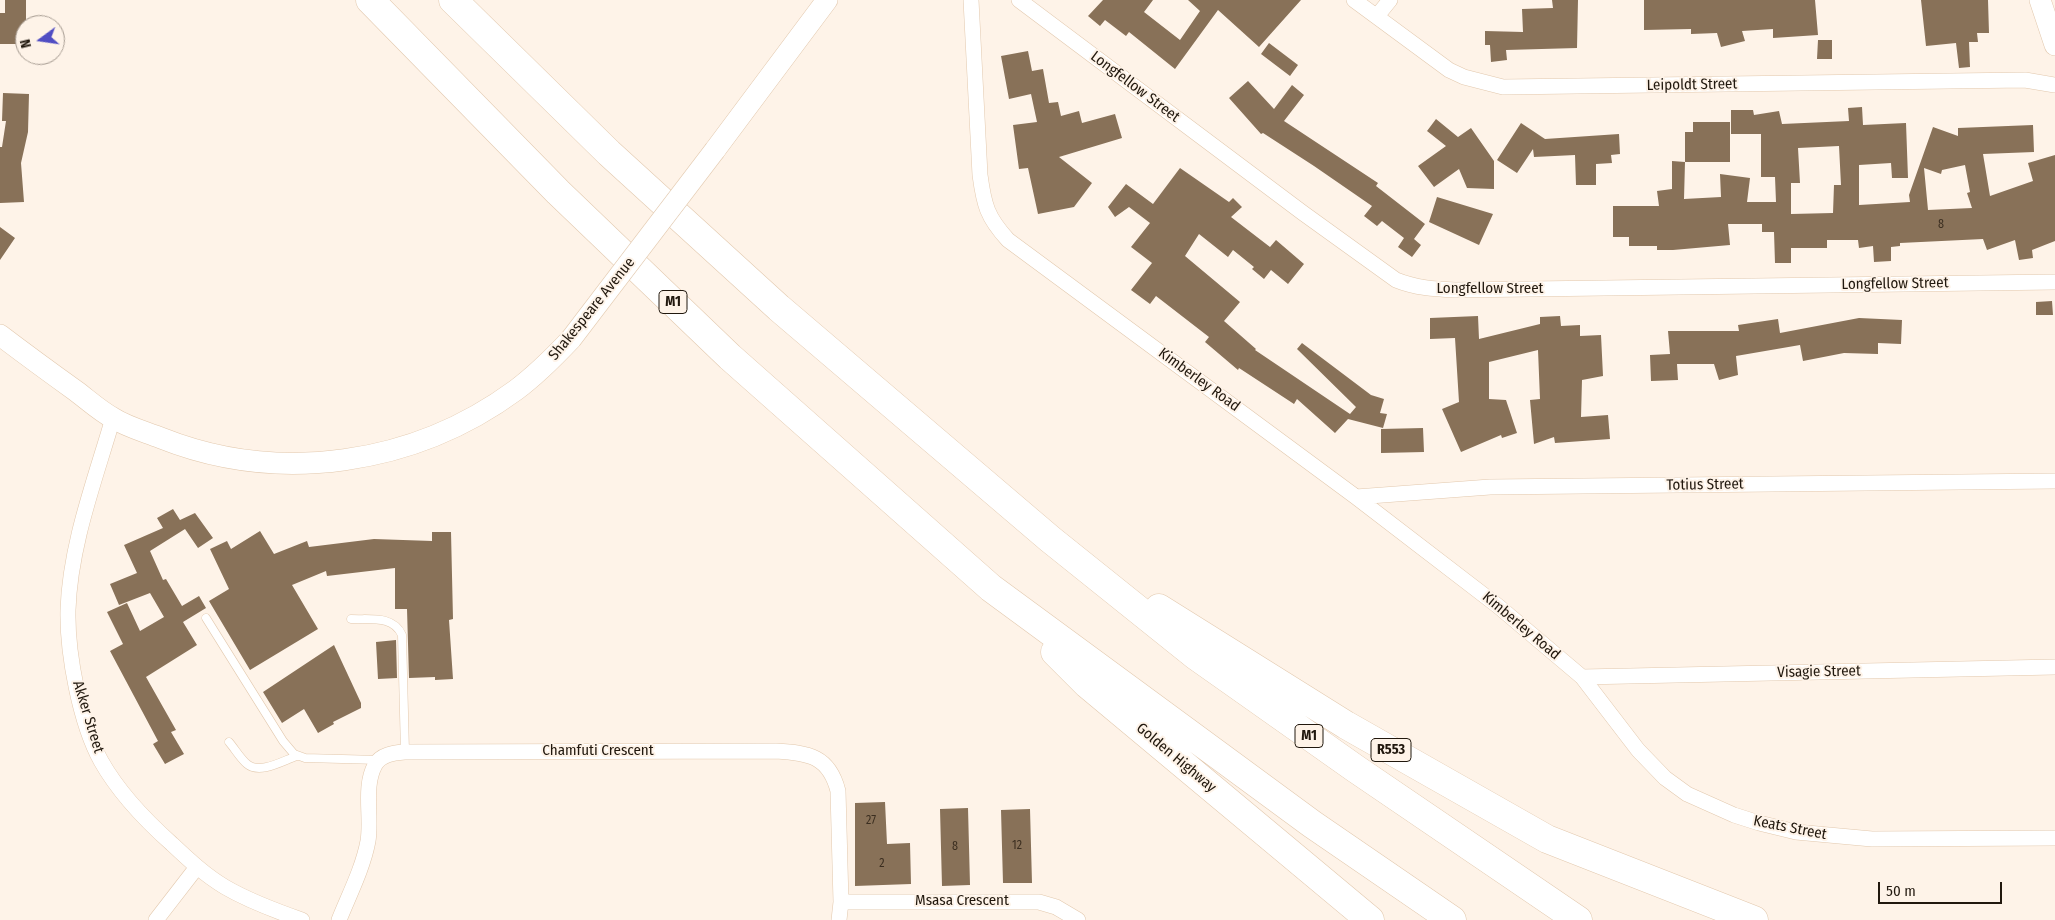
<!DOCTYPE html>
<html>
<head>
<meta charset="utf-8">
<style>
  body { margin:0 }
  #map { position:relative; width:2055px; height:920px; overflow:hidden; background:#fef3e8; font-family:"Fira Sans Condensed",sans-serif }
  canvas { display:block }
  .north { position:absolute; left:15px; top:15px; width:50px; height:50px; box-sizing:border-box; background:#fef3e8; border:1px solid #a69b91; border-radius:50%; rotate:256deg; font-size:14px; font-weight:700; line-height:20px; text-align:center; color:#21180e }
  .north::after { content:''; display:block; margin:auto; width:18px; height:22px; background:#504dc3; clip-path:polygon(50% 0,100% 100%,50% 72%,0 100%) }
  .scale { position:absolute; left:1878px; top:882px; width:124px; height:22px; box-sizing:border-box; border:2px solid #21180e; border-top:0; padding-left:6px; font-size:15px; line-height:18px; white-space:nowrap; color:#21180e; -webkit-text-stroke:4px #fef3e8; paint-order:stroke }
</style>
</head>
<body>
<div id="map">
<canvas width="2055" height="920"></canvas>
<div class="north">N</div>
<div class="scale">50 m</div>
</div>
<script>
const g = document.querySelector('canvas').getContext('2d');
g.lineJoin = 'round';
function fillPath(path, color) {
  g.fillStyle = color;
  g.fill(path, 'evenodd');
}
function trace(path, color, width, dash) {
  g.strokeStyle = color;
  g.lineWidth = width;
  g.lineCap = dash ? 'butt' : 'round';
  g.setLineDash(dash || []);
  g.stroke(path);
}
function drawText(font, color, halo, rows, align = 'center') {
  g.font = font + ' "Fira Sans Condensed",sans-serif';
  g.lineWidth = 4;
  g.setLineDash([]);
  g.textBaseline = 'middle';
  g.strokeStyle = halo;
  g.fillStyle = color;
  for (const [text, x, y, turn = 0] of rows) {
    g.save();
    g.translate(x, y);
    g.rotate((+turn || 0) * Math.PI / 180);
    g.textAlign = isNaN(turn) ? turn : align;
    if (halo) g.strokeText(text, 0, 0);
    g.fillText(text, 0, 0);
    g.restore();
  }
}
fillPath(new Path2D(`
  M5 0H26V25L25 32H23V44H0V13H5Z
  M1103 0H1153L1144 12 1180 40 1200 11 1188 0H1301L1259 47 1218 10 1175 69 1129 32 1126 36 1105 20 1100 26 1088 16Z
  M1552 0H1578L1577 48 1506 50 1507 60 1491 62 1490 45H1485V31L1523 32 1522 9 1553 8Z
  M1644 0H1815L1818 35 1773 38V29L1742 31 1745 41 1721 47 1717 33 1691 34V29L1644 30Z
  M1921 0H1988L1989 33H1977L1978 42H1969L1970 67 1959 68 1956 43 1926 46Z
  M1818 40H1832V59H1817Z
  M1269 43 1298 65 1290 76 1261 54Z
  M1028 51 1032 71 1043 69 1049 103 1058 102 1061 116 1079 111 1082 123 1115 114 1122 138 1059 157 1092 183 1074 207 1038 214 1028 168 1019 169 1013 125 1037 122 1031 94 1009 99 1001 56Z
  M1248 81 1274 109 1292 85 1304 95 1284 121 1378 183 1376 186 1425 224 1414 239 1421 245 1412 257 1398 247 1404 238 1382 221 1377 226 1364 216 1372 206 1314 166 1263 133 1261 134 1229 98Z
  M3 93 29 94 28 132 21 163 24 202 0 203V147H2L6 121H2Z
  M1862 107 1863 125 1906 123 1908 178H1892L1891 163 1859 165V205L1910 202 1909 195 1933 127 1958 136V128L2033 125 2034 152 1983 154 1990 196 2033 181 2028 163 2055 155V241L2032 250 2033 258 2019 260 2015 240 1987 250 1983 239 1900 243V246L1891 247V261L1874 262 1873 246 1859 248 1858 240H1827V248H1791V263H1775L1774 232H1762V224H1728L1730 245 1673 250H1657V246H1629V237H1613V206H1659L1657 191 1672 189V161L1685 162 1684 199 1721 197 1720 174 1750 178 1747 202H1776L1775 177H1761V134H1731V110H1753L1754 115 1779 111 1782 124 1849 121 1848 108ZM1839 146 1841 185H1834L1833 213 1791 214V183H1800L1798 148ZM1965 165 1970 192 1967 193 1972 208 1928 210 1924 168 1941 174 1942 170Z
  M1436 119 1458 137 1471 128 1494 161V189L1467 188 1459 169 1434 187 1418 166 1446 146 1427 131Z
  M1693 122H1730V162H1685V132H1693Z
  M1521 123 1545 139 1619 134 1620 154 1611 155 1612 163 1596 164V185H1576L1575 155 1534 157 1533 149 1517 173 1497 160Z
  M1180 168 1229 202 1233 198 1242 207 1231 217 1270 247 1276 240 1304 264 1288 284 1271 270 1264 279 1252 269 1254 267 1233 250 1228 257 1199 234 1185 256 1240 302 1224 321 1256 349 1255 350 1350 414 1356 407 1297 349 1302 343 1371 395 1384 399 1380 413 1387 414 1383 428 1348 419 1335 433 1297 399 1294 404 1239 368 1238 370 1205 342 1209 337 1156 296 1150 304 1131 290 1152 263 1131 247 1150 223 1129 207 1115 217 1108 207 1126 184 1153 204Z
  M1437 197 1493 214 1479 245 1429 222Z
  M0 227 15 238 0 260Z
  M2052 301 2053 315H2036V302Z
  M1478 316 1479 339 1540 324V317L1560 316 1561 326 1580 325V336L1601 335 1603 376 1582 380 1581 417 1608 415 1610 439 1555 443 1554 437 1534 444 1530 400 1540 399 1538 350 1489 362V399L1506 400 1517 433 1502 438 1501 435 1461 452 1442 409 1459 402 1455 338 1430 339V318Z
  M1859 318 1902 320 1901 344 1878 343V354L1844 353 1803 361 1800 345 1736 356 1738 375 1719 380 1714 364H1677L1678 380 1651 381 1650 355 1670 354 1668 331H1739L1738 325 1778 319 1780 333Z
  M1423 428 1424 452 1381 453V429Z
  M173 509 180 520 195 513 213 538 198 548 185 529 150 551 163 580 166 579 182 606 199 596 206 608 183 622 197 645 146 677 176 730 171 732 184 754 165 764 153 744 158 741 110 651 123 644 107 612 127 603 140 631 164 617 150 593 119 605 110 584 137 573 124 545 163 528 157 518Z
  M260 531 274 554 307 541 309 547 374 539 432 541V532H451L453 619 449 620 453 679 435 680V677L409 678 407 609H395V568L327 576 326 571 292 585 318 629 250 670 209 601 229 589 210 549 227 541 231 549Z
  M396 640 397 678 378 679 376 642Z
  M334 645 361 703V708L333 722 334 724 318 733 304 709 282 723 263 692Z
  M885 802 887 844 910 843 911 884 855 886V803Z
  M968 808 970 885 942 886 940 809Z
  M1030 809 1032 883H1003L1001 810Z`), '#887158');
const lane = new Path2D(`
  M206 618 283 741 294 754 305 758 379 760
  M351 619C370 620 393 615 402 635L405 752
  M229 742C235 749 240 758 247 764 260 775 284 760 297 756`);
const street = new Path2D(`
  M971 0 980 175C984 205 987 217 1008 240L1356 497 1498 606 1582 677 1638 750 1665 778 1687 794 1734 815 1759 823 1796 832 1872 839 2055 838
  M1019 0 1303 213 1396 280C1416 288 1434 289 1455 290L2055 282
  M1354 0 1449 70 1464 77 1503 87 2025 80 2055 85
  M1377 16 1390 0
  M113 418C95 480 70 545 68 610 67 653 80 723 101 761 119 793 145 820 172 844 189 860 205 875 225 887 249 901 276 911 302 920
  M1356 497 1490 487 2055 481
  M1582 677 2055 667
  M841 902H1039L1056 907 1078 920
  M156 920 197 867
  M339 920C349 895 363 868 368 841 372 817 363 787 375 765 381 754 394 753 405 752L776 751C809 753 829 756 838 791L841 902 839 920`);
const secondary = new Path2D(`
  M2040 0 2055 45
  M715 150 827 0
  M0 335C25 354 51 373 76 391 88 400 100 411 113 418 127 427 146 432 161 438 279 485 414 465 516 390 536 375 554 357 571 339`);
const highway = new Path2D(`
  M370 0 558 192 730 357 991 588 1312 824 1452 920
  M453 0 609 153 779 308 1050 539 1196 656 1356 769 1578 920
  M1159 608 1346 725 1547 839 1754 920
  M1055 652 1087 684 1370 920`);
trace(lane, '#e2c8ad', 9);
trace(street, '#e2c8ad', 16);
trace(secondary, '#e2c8ad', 22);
trace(highway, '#e2c8ad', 29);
trace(lane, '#fff', 8);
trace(street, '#fff', 15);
trace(secondary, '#fff', 21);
trace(highway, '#fff', 28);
const secondaryBridge = new Path2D(`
  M571 339 715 150`);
trace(secondaryBridge, '#e2c8ad', 22, []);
trace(secondaryBridge, '#fff', 21);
drawText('12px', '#3b2e20', null, [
  ["8",1941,225],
  ["27",871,821],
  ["12",1017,846],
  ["8",955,847],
  ["2",882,864]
]);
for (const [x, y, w] of [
  [673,302,28],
  [1309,736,28],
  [1391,750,40]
]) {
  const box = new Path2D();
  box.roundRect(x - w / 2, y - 11.5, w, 23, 4);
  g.fillStyle = '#fef3e8';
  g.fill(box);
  trace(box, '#21180e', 1);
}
drawText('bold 14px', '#21180e', null, [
  ["M1",673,302],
  ["M1",1309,736],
  ["R553",1391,750]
]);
drawText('15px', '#21180e', '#fef3e8', [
  ["Leipoldt Street",1692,85,-1],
  ["Longfellow Street",1135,87,37],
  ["Longfellow Street",1895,284,-1],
  ["Longfellow Street",1490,289],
  ["Shakespeare Avenue",592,309,-51],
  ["Kimberley Road",1199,380,36],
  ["Totius Street",1705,485,-1],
  ["Kimberley Road",1521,626,40],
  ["Visagie Street",1819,672,-1],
  ["Akker Street",88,717,73],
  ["Chamfuti Crescent",598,751],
  ["Golden Highway",1176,758,40],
  ["Keats Street",1790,828,11],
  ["Msasa Crescent",962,901]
]);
</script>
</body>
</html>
